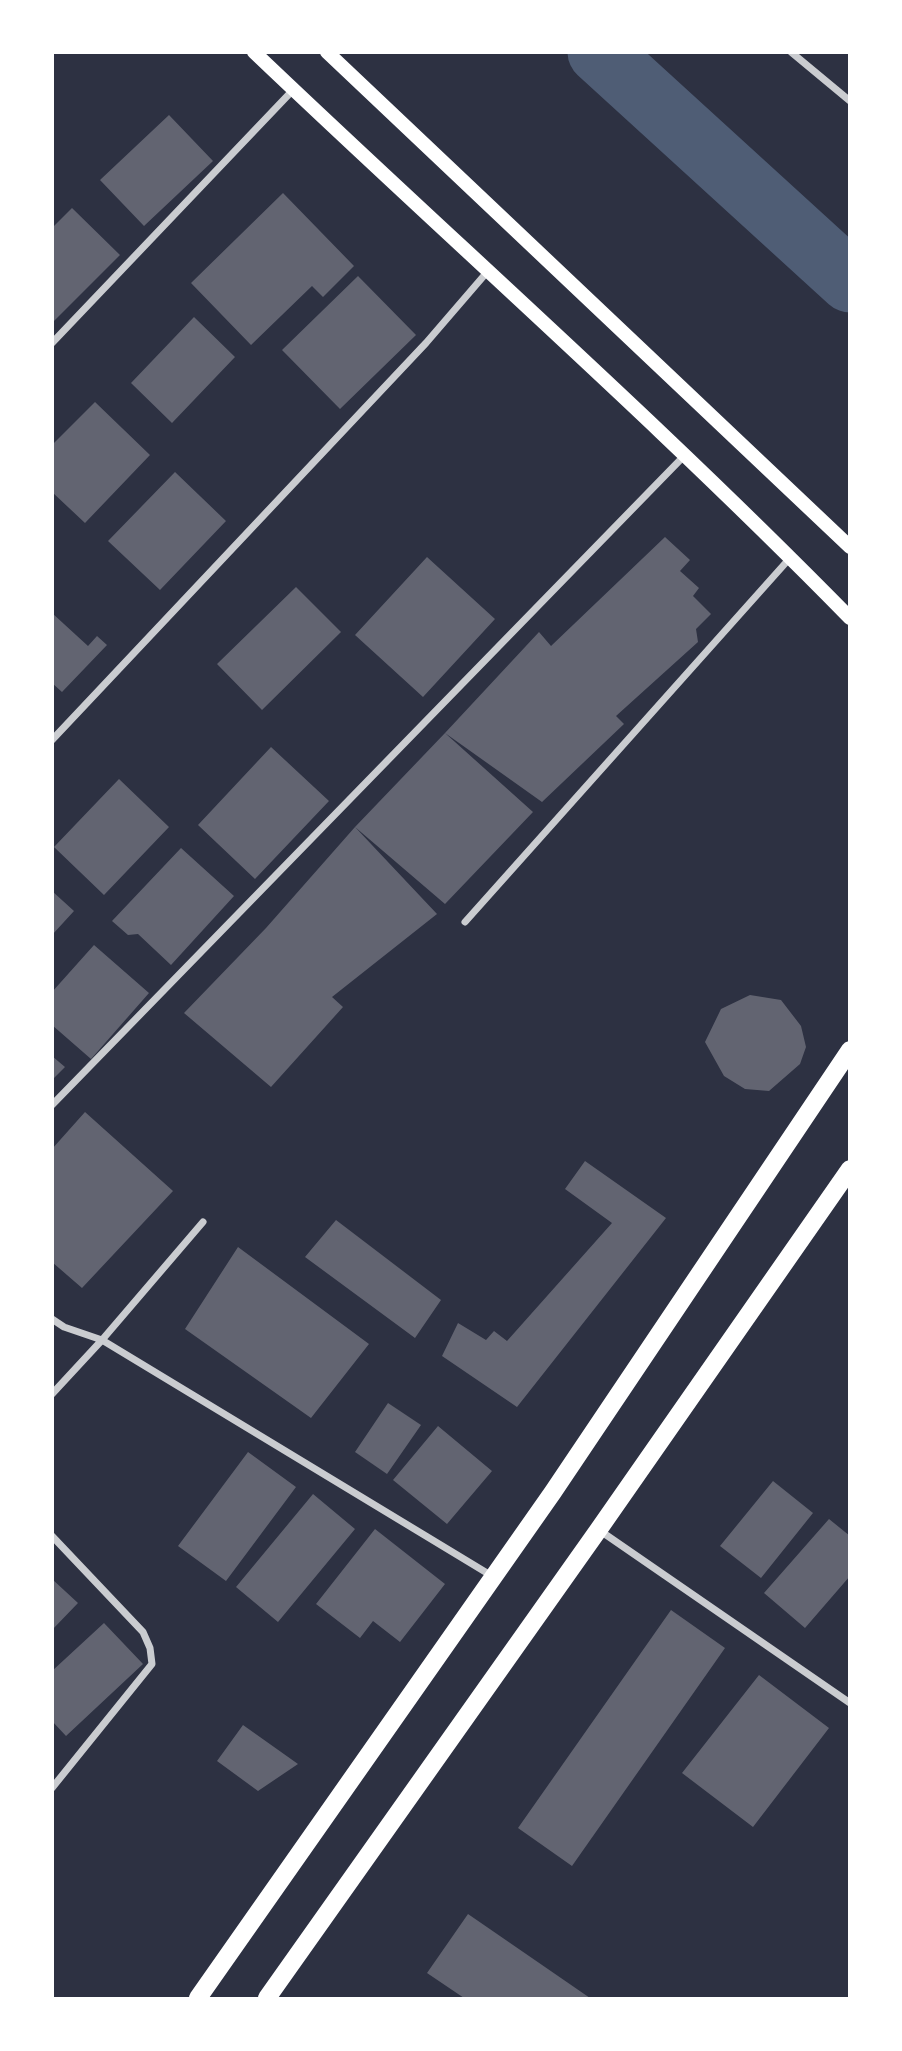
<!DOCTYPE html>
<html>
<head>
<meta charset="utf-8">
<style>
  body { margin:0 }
  #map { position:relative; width:902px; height:2051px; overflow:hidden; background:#2d3142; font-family:Signika,sans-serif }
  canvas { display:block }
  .frame { position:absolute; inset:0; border:54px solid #fff; pointer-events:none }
</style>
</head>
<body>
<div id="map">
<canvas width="902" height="2051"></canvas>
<div class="frame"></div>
</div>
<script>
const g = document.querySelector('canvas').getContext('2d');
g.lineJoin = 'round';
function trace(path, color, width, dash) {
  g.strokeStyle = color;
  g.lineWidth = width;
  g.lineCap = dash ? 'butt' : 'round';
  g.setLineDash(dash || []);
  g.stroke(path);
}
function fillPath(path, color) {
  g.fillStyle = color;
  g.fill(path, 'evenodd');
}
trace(new Path2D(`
  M599 52 850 281`), '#4f5d75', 63);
fillPath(new Path2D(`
  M169 115 213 161 144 226 100 180Z
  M283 193 354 266 323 297 312 286 251 345 191 283Z
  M72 208 120 255 52 323V228Z
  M358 276 416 335 340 409 282 350Z
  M194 317 235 357 172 423 131 383Z
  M95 402 150 455 85 523 52 492V445Z
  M175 472 226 521 160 590 108 541Z
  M665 537 690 560 680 571 699 588 693 596 711 614 696 629 698 642 616 716 624 724 542 802 445 733 539 632 551 646Z
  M427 557 495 619 423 697 355 635Z
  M296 587 341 632 262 710 217 664Z
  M52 613 88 646 97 636 107 645 62 692 52 683Z
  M445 733 533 812 445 904 355 827 437 914 332 997 343 1007 271 1087 184 1013 266 928 355 827Z
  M271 747 329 801 255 879 198 825Z
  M119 779 169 827 104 895 54 847Z
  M181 848 234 896 171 965 138 934 128 935 112 921Z
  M52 891 74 911 52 935Z
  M94 945 149 993 91 1059 52 1025V992Z
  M750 995 781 1000 801 1026 806 1047 800 1064 769 1091 745 1089 724 1076 705 1042 721 1009Z
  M52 1056 65 1067 52 1080Z
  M85 1112 173 1191 82 1288 52 1262V1149Z
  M585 1161 666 1218 517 1407 442 1356 458 1323 486 1340 494 1331 507 1341 612 1223 565 1189Z
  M336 1220 441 1300 415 1338 305 1257Z
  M238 1247 369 1344 311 1418 185 1329Z
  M388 1403 421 1425 387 1474 355 1452Z
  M438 1426 492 1471 447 1524 393 1480Z
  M248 1452 296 1487 226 1581 178 1546Z
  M773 1481 813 1513 761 1578 720 1546Z
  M313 1494 355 1529 278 1622 236 1587Z
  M829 1519 850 1536V1576L805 1628 764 1593Z
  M375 1529 445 1584 400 1642 373 1621 360 1638 316 1604Z
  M52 1579 78 1603 52 1630Z
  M671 1610 725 1648 572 1866 518 1828Z
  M104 1623 143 1664 66 1736 52 1721V1671Z
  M759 1675 829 1728 753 1827 682 1773Z
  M243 1725 298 1764 258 1791 217 1761Z
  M468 1914 590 1998H464L427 1973Z`), '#626471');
trace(new Path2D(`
  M791 52 850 101
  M52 343 293 90
  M52 740 426 343 488 271
  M465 922 790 558
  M52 1105 684 456
  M52 1319 64 1327 102 1340 492 1576
  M52 1394 102 1340 203 1222
  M599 1530 850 1703
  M52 1536 143 1632 150 1648 152 1664 52 1788`), '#caccd0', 7);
trace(new Path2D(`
  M254 52C452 241 658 422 850 618
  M327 52 850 547`), '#fff', 14);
trace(new Path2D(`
  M198 1998 553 1492 850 1050
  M267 1998 599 1529 850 1169`), '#fff', 18);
</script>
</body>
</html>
